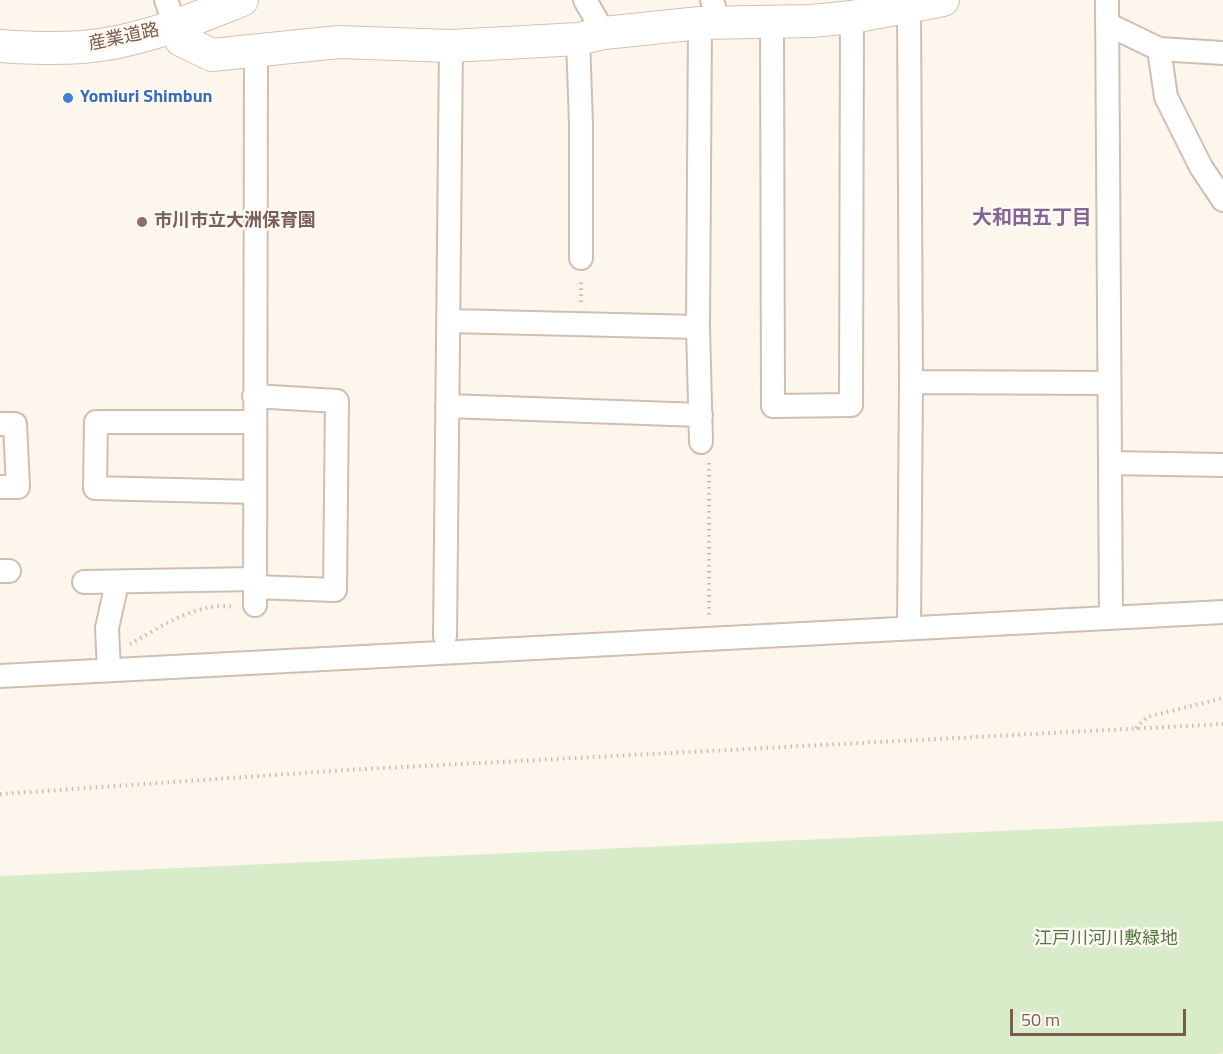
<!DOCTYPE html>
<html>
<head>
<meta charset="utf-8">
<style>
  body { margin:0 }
  #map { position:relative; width:1223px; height:1054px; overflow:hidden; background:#fdf6ec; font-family:"Titillium Web",sans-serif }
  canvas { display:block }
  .scale { position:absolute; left:1010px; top:1009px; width:176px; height:27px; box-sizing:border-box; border:3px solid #7a5c4d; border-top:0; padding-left:8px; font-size:18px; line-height:21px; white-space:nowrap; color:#7a5c4d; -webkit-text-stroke:4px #fffaf3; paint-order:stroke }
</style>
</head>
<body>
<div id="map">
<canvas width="1223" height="1054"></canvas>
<div class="scale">50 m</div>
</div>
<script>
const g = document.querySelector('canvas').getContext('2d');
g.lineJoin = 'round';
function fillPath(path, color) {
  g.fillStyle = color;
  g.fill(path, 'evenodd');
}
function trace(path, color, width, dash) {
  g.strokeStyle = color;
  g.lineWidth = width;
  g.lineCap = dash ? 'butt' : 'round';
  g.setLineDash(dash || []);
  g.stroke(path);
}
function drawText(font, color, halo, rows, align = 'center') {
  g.font = font + ' "Titillium Web","Noto Sans JP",sans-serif';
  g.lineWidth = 5;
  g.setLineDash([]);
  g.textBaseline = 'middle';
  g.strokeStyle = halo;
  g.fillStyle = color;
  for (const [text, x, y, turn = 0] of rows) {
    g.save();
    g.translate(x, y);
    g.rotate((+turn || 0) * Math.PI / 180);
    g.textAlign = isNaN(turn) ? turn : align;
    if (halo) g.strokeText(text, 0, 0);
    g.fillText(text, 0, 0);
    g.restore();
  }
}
fillPath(new Path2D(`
  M1223 821V1053L1216 1054H0V876Z`), '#d8ecc9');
const street = new Path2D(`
  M166 0 175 26
  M585 0 604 33
  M712 0 719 24
  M1107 0 1111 618
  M909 6 911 382 909 628
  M700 23 698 327 701 442
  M772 23 773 406 851 405 852 17
  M1107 24 1159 49 1223 53
  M578 39 581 124V258
  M1159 49 1166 97 1201 167 1223 200
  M449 321 698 327
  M911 382 1109 383
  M254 396 337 401 335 590 255 587
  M447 406 701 415
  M254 422H96L95 488 255 492
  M0 424H15L18 487H0
  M1110 463 1223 465
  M0 571H9
  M84 582 255 579
  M255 605 256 50
  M445 636 451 46
  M109 670 107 628 117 583
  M0 676 1223 612`);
const secondary = new Path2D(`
  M175 26 181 40 212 55 339 42 451 46 578 39 604 33 700 23 812 21 852 17 943 0
  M0 46C27 48 56 49 83 47 138 43 191 20 242 0`);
trace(street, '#d1beb0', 26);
trace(secondary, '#d6c0b0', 34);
trace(new Path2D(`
  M581 302V280
  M709 463V617
  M130 644C161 627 197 601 234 607
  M1136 728 1147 717 1223 698
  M0 794 346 770 1223 724`), '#d9b8a5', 4, [1.5, 4.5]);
trace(street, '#fff', 22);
trace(secondary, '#fff', 32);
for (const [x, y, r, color] of [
  [68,98,6,"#3f7fe0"],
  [142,222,6,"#8d6e63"]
]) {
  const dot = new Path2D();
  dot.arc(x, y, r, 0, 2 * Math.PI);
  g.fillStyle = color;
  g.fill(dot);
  trace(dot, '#fffaf3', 2);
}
drawText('18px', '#7a5c4d', '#fffaf3', [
  ["産業道路",124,38,-12]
]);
drawText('bold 18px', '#366cbe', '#fffaf3', [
  ["Yomiuri Shimbun",80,98]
], 'left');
drawText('bold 18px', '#785e54', '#fffaf3', [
  ["市川市立大洲保育園",154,222]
], 'left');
drawText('18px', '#537a41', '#fffaf3', [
  ["江戸川河川敷緑地",1106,940]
]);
drawText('bold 20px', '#846695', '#fffaf3', [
  ["大和田五丁目",1032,219]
]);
</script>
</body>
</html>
